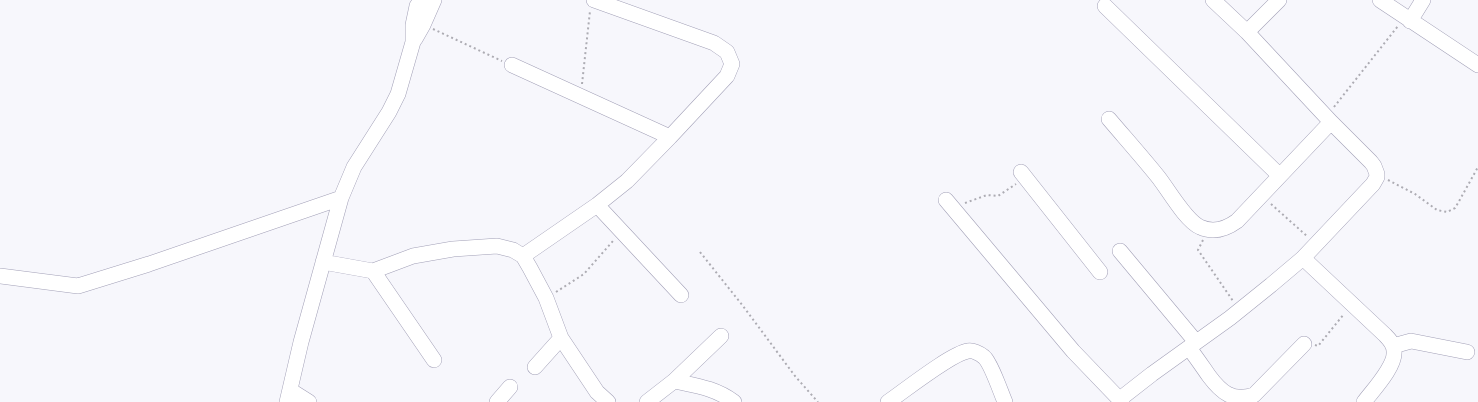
<!DOCTYPE html>
<html>
<head>
<meta charset="utf-8">
<style>
  body { margin:0 }
  canvas { display:block; background:#f7f7fc }
</style>
</head>
<body>
<canvas width="1478" height="402"></canvas>
<script>
const g = document.querySelector('canvas').getContext('2d');
g.lineJoin = 'round';
function trace(path, color, width, dash) {
  g.strokeStyle = color;
  g.lineWidth = width;
  g.lineCap = dash ? 'butt' : 'round';
  g.setLineDash(dash || []);
  g.stroke(path);
}
const minor = new Path2D(`
  M1380 0 1478 65
  M1105 6 1279 175
  M1410 21 1423 0
  M1247 32 1279 0
  M415 39 423 25 434 0
  M512 65 670 137
  M1109 119C1126 139 1143 158 1159 178 1169 191 1186 221 1200 227 1213 233 1226 229 1237 221L1331 122
  M1021 172 1100 272
  M946 200 1073 351 1122 402
  M597 205 681 295
  M1120 251 1196 342
  M523 256 597 205 627 181 670 137 727 76 732 64 727 52 714 43 594 0
  M1303 258 1385 335C1389 339 1394 344 1394 351 1396 366 1373 390 1364 402
  M323 262 373 271 413 256 453 249 497 246 513 250 523 256 530 268 546 298 561 338 597 392 608 402
  M373 271 434 360
  M0 276 78 286 149 264 341 198
  M1393 346 1411 341 1467 352
  M1189 348C1196 357 1202 366 1209 376 1221 392 1232 402 1254 395L1304 344
  M535 367 561 338
  M674 381C697 386 715 388 734 402
  M290 390 309 402
  M1120 399 1152 374 1230 318 1271 285 1303 258 1373 184 1377 177V174L1374 166 1371 162 1331 122 1247 32 1213 0
  M287 402 301 342 341 198 354 167 389 112 398 94 413 42V25L417 6 421 0
  M497 402 510 387
  M647 402 674 381 721 336
  M888 402C904 391 952 353 968 351 974 350 980 354 984 357 991 363 1001 393 1005 402`);
trace(minor, '#a2a0b7', 16);
trace(new Path2D(`
  M433 29 502 61
  M582 84 590 11
  M1334 107 1398 26
  M1388 180 1415 194 1437 210 1447 212 1455 208 1458 203 1478 167
  M965 203 987 195 998 196 1016 184
  M1271 204 1308 237
  M1203 240 1198 250 1233 301
  M700 252 743 306 795 376 818 402
  M556 292 584 274 613 241
  M1315 345 1318 346 1344 314`), '#adacb3', 2, [2, 3]);
trace(minor, '#fff', 15);
</script>
</body>
</html>
